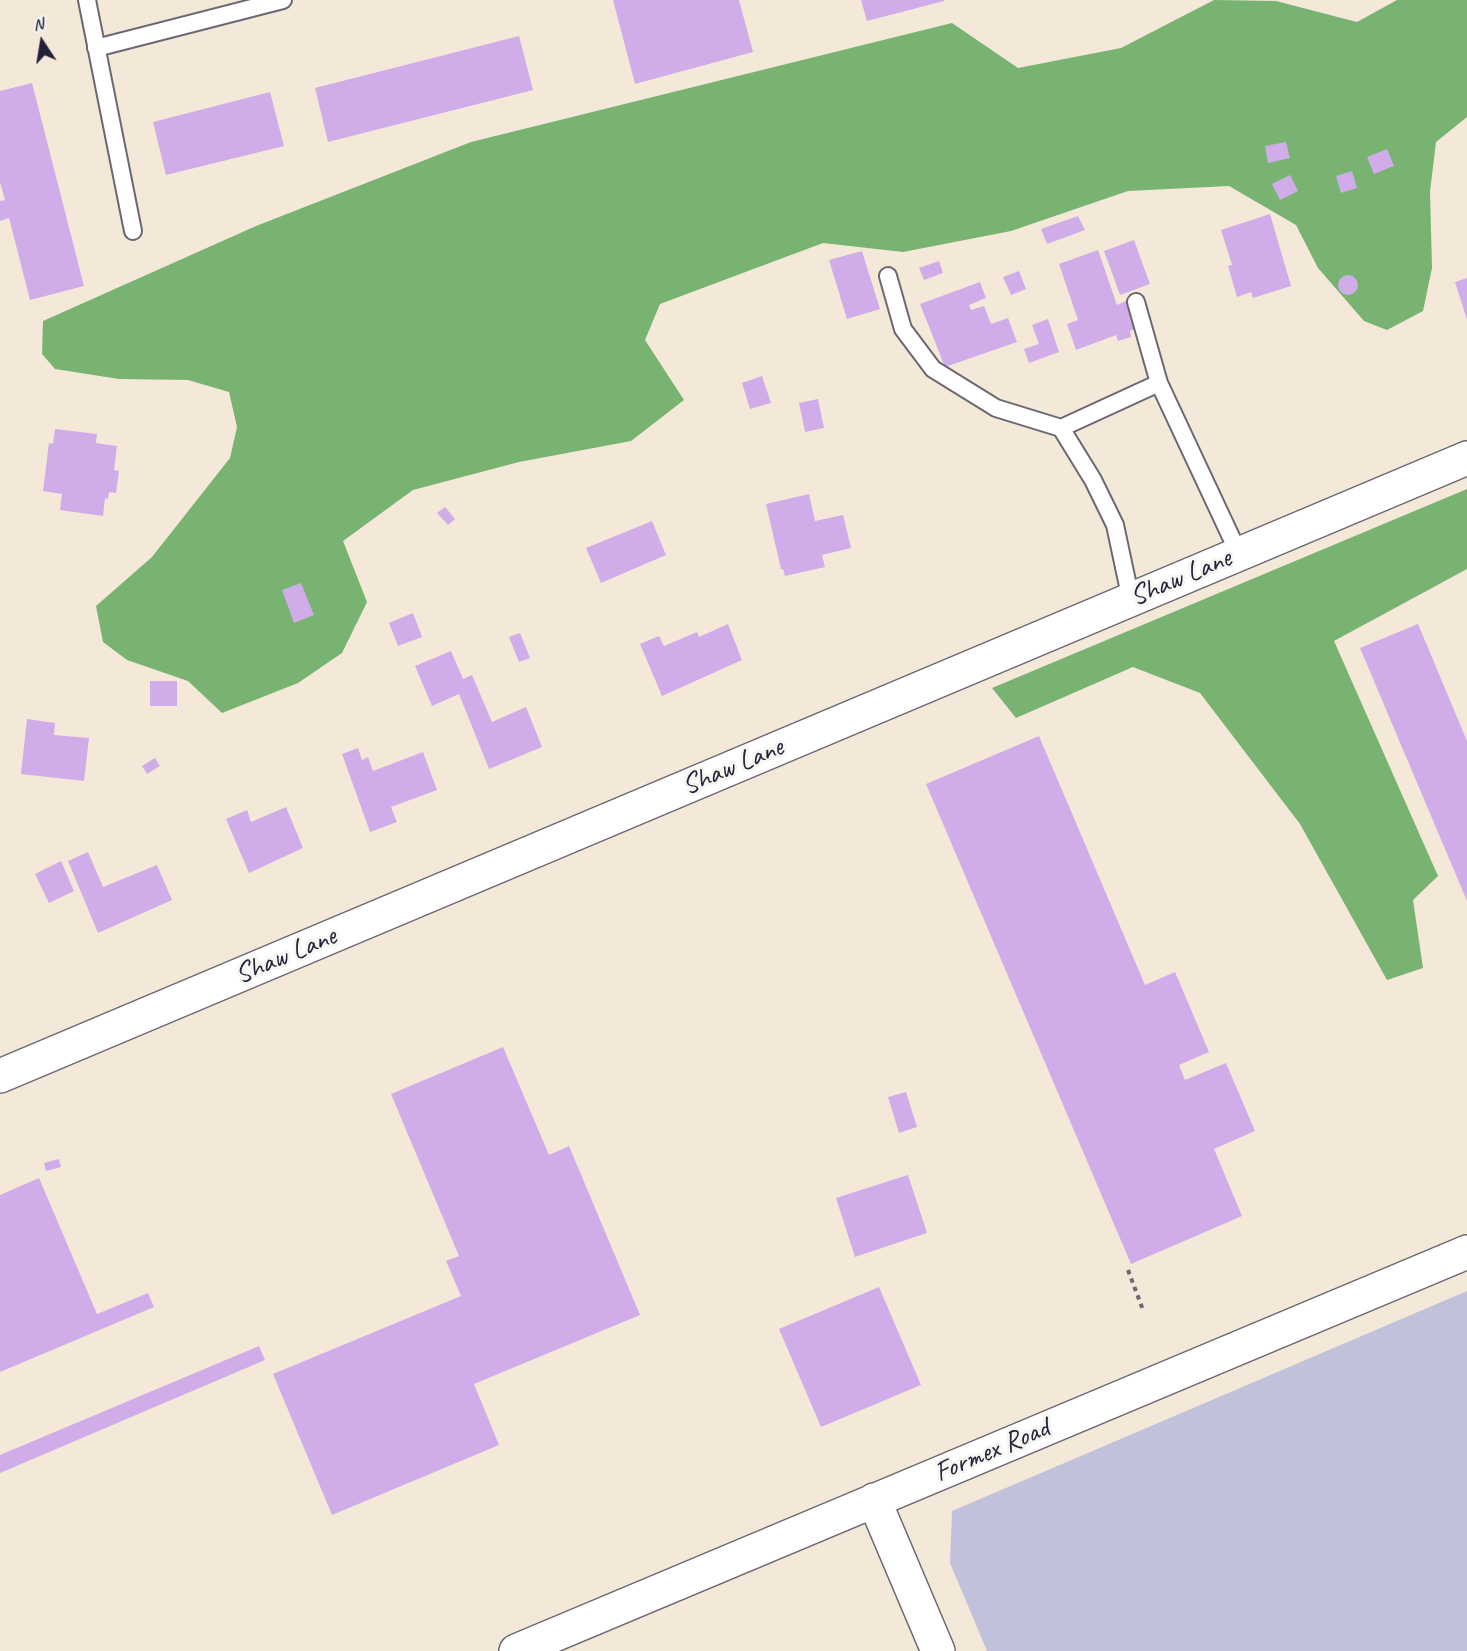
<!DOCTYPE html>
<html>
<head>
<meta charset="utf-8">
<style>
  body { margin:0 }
  #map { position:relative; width:1467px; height:1651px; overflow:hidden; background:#f4e9d8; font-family:Caveat,sans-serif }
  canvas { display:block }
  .north { position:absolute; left:12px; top:12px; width:60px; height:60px; -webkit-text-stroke:4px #f6f6f2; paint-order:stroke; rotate:348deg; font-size:16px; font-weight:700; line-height:24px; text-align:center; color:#22223b }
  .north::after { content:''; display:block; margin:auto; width:21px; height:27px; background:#22223b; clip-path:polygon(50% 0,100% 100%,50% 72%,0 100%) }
</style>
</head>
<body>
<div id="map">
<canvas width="1467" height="1651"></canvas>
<div class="north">N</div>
</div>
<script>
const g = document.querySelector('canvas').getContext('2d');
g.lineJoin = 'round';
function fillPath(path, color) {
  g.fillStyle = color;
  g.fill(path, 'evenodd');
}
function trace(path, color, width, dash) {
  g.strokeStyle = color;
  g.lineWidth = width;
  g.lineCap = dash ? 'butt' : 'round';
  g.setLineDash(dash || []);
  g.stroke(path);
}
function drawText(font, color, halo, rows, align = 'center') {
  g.font = font + ' Caveat,sans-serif';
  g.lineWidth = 6;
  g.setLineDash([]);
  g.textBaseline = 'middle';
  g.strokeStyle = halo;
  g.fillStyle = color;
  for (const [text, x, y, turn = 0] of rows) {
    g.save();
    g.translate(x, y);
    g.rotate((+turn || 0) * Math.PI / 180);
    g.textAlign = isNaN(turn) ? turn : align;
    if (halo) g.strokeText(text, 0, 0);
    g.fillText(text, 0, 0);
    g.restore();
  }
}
fillPath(new Path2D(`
  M1467 1291V1651H987L950 1563 952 1511Z`), '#c2c1dc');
fillPath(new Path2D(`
  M1214 0 1276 1 1357 22 1397 0H1467V117L1436 142 1430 192 1432 268 1423 311 1387 330 1364 321 1318 268 1296 225 1229 186 1128 191 1011 231 903 252 823 243 660 304 645 340 684 400 631 441 519 462 413 490 343 541 367 602 342 653 298 683 222 713 188 681 127 660 103 642 96 606 152 557 230 458 237 427 229 392 188 380 119 379 55 369 42 354 43 321 256 226 471 142 952 23 1018 68 1121 48Z
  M1467 489V569L1334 641 1438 876 1413 900 1423 968 1387 980 1300 824 1200 693 1133 667 1016 718 992 688Z`), '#78b372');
fillPath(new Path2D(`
  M613 0H739L753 52 635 84Z
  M861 0H944V1L867 21Z
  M519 36 533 90 328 142 315 88Z
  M32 83 84 286 30 300 9 218 0 221V201L5 200 0 182V91Z
  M270 92 284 146 166 175 153 122Z
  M1286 142 1290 158 1268 163 1265 146Z
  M1387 149 1394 166 1374 174 1367 157Z
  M1352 171 1357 188 1341 193 1336 176Z
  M1290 175 1298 191 1280 200 1272 184Z
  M1270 214 1291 286 1253 298 1251 292 1237 297 1228 266 1232 265 1221 230Z
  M1078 216 1085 230 1047 244 1041 229Z
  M1134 240 1150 284 1120 295 1104 251Z
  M1098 250 1117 305 1126 301 1136 328 1130 331 1131 337 1118 341 1116 335 1076 350 1067 324 1078 320 1059 264Z
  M862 251 880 309 847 319 829 260Z
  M939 261 943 273 924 280 919 268Z
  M1019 271 1026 289 1011 295 1003 277Z
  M1338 285a10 10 0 1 1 20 0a10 10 0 1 1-20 0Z
  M1467 278V320L1455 282Z
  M980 282 986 298 969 305 971 310 984 306 991 324 1008 318 1017 342 945 367 920 304Z
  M1048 319 1059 352 1029 363 1024 349 1039 344 1032 325Z
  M762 376 771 403 750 409 742 383Z
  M818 399 824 428 805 432 799 403Z
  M55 429 97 434 96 443 117 446 114 470 119 471 116 493 109 492 108 499 105 498 103 516 60 510 62 494 43 491 49 443 53 444Z
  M809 494 815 521 843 515 851 548 822 555 825 567 785 576 783 569H781L766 504Z
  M445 507 455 519 448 525 437 513Z
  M652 521 666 555 601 583 586 548Z
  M301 583 314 615 294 623 282 590Z
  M413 613 422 637 398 646 389 623Z
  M728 624 742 660 662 696 640 644 659 636 664 646 697 632 699 637Z
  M1418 624 1467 741V901L1360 648Z
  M520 633 530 658 519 662 509 637Z
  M451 651 463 679 472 675 492 722 526 707 542 747 489 769 459 694 432 706 415 666Z
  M150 681H177V706H150Z
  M27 719 55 723 54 735 89 738 84 781 21 774Z
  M1039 736 1145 985 1175 972 1209 1052 1179 1065 1185 1080 1226 1063 1255 1131 1214 1149 1242 1216 1131 1264 926 784Z
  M358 748 362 760 368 757 373 771 423 752 437 790 391 807 397 822 370 832 342 754Z
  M155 758 160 766 147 774 142 766Z
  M286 807 303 848 249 873 226 819 247 810 251 822Z
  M88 852 103 887 157 865 172 900 98 933 68 861Z
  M61 861 74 891 49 903 35 874Z
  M503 1047 549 1155 569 1146 640 1315 474 1384 499 1445 332 1515 273 1374 461 1296 446 1261 459 1256 391 1094Z
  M906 1092 917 1127 899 1133 888 1097Z
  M59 1159 61 1167 46 1171 44 1163Z
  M908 1175 927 1233 855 1257 836 1198Z
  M39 1178 97 1314 148 1293 154 1307 0 1372V1195Z
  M879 1287 921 1385 821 1427 779 1329Z
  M259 1346 265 1360 0 1473V1455Z`), '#d0ade9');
const service = new Path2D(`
  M87 0 133 231
  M96 48 283 0
  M888 276 903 329 933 369 996 408 1061 428
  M1136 302 1159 383
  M1131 600 1115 525 1093 480 1061 428 1159 383 1239 554`);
const minor = new Path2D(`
  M0 1076 1467 458
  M874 1500 938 1651
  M516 1651 1467 1252`);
trace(service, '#6c6872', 20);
trace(minor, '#6c6872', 36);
trace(new Path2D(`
  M1128 1270 1143 1310`), '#6c6872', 4, [4.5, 4.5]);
trace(service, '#fff', 16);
trace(minor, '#fff', 33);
drawText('28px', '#22223b', '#f6f6f2', [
  ["Shaw Lane",1181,578,-23],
  ["Shaw Lane",733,767,-23],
  ["Shaw Lane",286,956,-23],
  ["Formex Road",992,1451,-23]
]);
</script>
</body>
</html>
